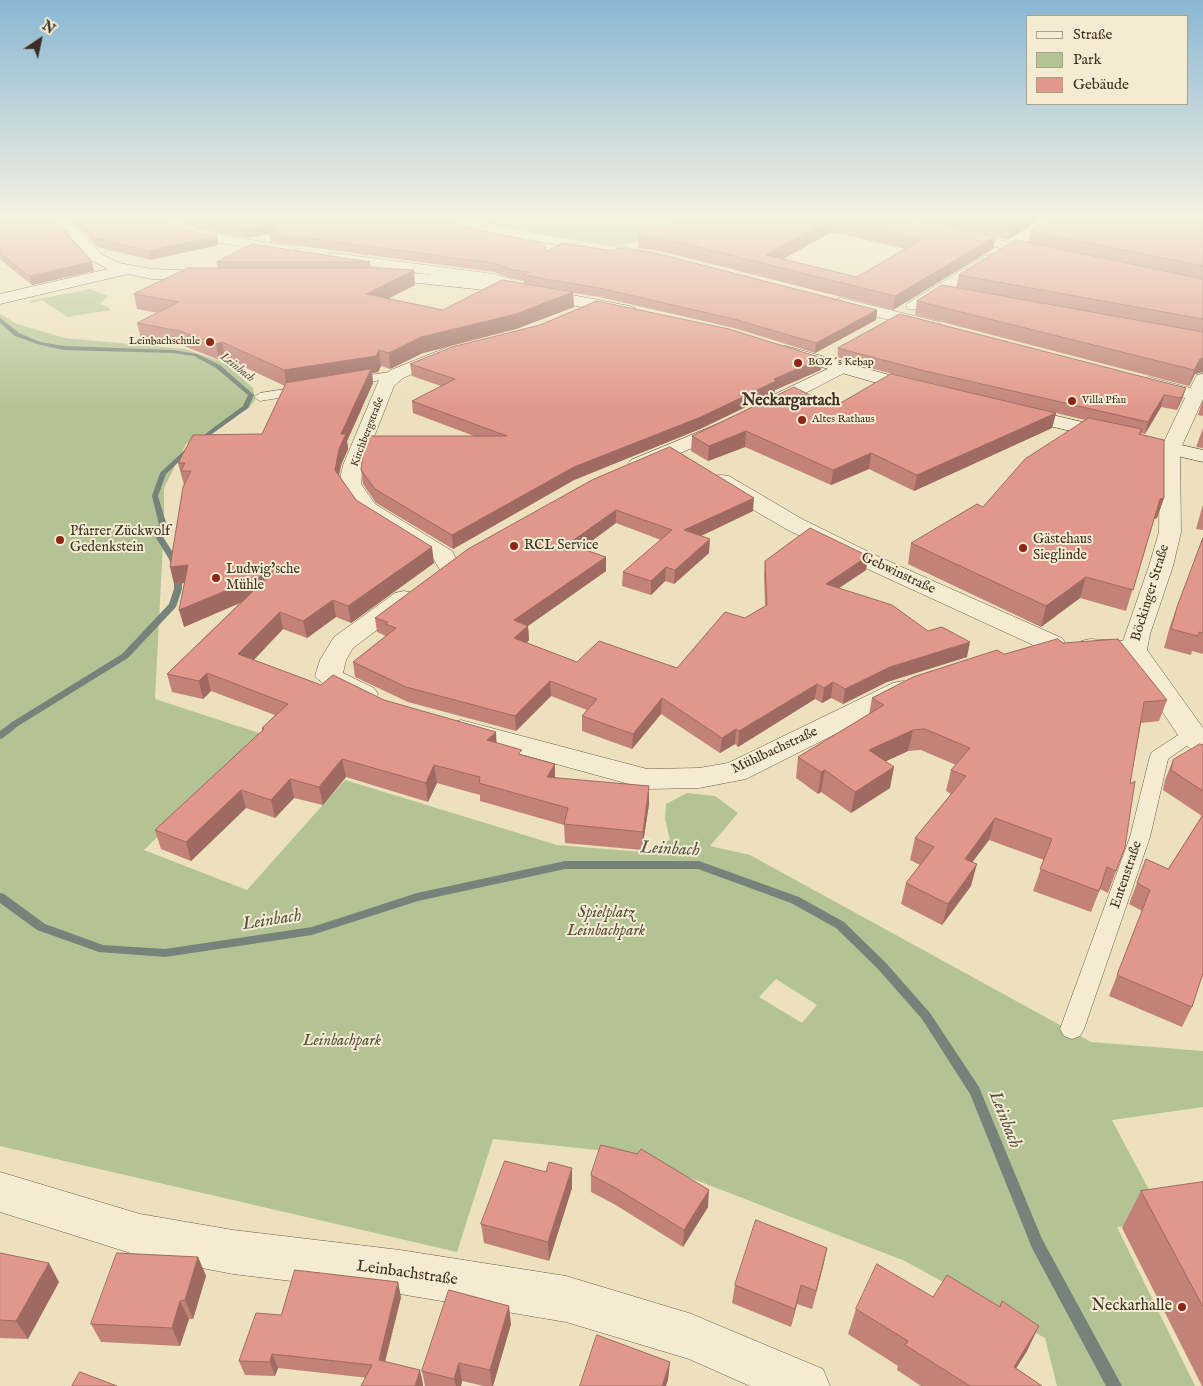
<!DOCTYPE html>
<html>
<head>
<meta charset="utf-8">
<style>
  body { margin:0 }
  #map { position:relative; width:1203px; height:1386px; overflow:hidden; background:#ece1bc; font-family:"IM FELL English",serif }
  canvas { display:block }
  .legend { position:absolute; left:1026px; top:15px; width:162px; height:90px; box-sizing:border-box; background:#f3ecd3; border:1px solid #aba08c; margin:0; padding:6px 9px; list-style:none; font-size:15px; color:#402e22 }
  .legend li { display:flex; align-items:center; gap:10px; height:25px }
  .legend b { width:25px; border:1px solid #aba08c }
  .north { position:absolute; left:15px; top:15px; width:50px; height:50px; -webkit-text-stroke:4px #f3ecd3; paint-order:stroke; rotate:34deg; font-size:14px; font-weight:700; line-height:20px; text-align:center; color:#402e22 }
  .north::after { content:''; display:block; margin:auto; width:18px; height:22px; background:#402e22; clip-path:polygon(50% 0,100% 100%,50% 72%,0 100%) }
</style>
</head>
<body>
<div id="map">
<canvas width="1203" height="1386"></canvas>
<ul class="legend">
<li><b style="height:6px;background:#f3ecd3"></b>Straße</li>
<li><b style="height:14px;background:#b4c394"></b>Park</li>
<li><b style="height:14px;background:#e1978b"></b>Gebäude</li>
</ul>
<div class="north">N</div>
</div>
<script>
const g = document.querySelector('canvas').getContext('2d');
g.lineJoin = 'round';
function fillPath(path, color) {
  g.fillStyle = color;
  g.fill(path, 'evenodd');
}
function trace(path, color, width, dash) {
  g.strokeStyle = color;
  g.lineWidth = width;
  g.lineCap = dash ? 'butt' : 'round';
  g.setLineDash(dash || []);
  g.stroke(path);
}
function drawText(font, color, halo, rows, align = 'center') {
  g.font = font + ' "IM FELL English",serif';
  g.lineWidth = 4;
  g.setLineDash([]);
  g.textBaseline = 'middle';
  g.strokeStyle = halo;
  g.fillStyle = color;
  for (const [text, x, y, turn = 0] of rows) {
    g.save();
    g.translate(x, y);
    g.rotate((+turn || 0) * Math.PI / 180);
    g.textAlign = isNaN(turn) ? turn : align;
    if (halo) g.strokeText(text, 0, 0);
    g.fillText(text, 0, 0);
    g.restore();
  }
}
fillPath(new Path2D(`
  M454 216H688L630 244 614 245 498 227Z
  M90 289 108 296 100 304 108 307 111 310 67 317 42 300 32 303 29 301Z
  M0 314 17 324 65 338 185 349 225 363 253 388 255 400 249 408 186 444 164 488V522L155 699 262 734 144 850 247 890 345 780 557 845 643 852 670 840 665 819 666 804 687 793 715 796 738 813 710 846 750 855 1091 1042 1203 1051V1107L1112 1120 1166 1222 1117 1227 1195 1386H1057L1045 1338 905 1261 626 1153 493 1139 457 1252 0 1146ZM776 979 817 1005 802 1023 759 997Z`), '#b4c394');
fillPath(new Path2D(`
  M0 318 19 333 40 342 64 346 173 350 197 354 220 365 254 395 248 408 194 447 166 474 158 496 167 526 158 529 177 559 182 574V589L176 607 128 658 18 726 3 738 0 739V731L12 722 122 654 169 604 174 589V574L169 559 150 528 159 525 152 496 160 473 190 445 243 406 248 395 216 368 194 356 173 353 64 350 37 344 15 336 0 323Z
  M565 861H699L799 897 844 922 886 963 930 1013 979 1087 1042 1239 1122 1386H1106L1032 1248 970 1094 922 1019 878 969 836 928 791 903 698 869H565L418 901 312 935 165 957 99 952 37 930 0 903V893L4 894 45 924 103 945 165 949 312 927 417 893Z`), '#76837b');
const lane = new Path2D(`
  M397 371 401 372 403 374 401 376 350 386 344 382 350 378Z
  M305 386 311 390 309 393 260 401 254 397 260 393Z
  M1192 728 1198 730 1201 734 1198 738 1168 759 1150 837 1084 1029 1080 1036 1072 1039 1064 1036 1060 1029 1130 837 1150 756 1152 752 1186 730Z`);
const street = new Path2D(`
  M133 216H154L198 231 289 246 294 247 296 250 294 253 289 254 196 239 135 219Z
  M431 216H455L544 235 652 252 657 253 659 256 657 259 652 260C578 249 505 237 433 219Z
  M957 231 1043 249 1048 250 1050 253 1048 256 1043 257 952 238 950 235 952 232Z
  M334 253 494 274 511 279 514 287 512 290H500L498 285 494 284 329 260 327 257 329 254Z
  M990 255 995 256 997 259 995 262 920 309H908L906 306 908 303 985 256Z
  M841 298 939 322 941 326 939 330 933 331 835 306 833 303 835 300Z
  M446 348 452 349 455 353 452 357 403 378 394 386 363 465 361 484 375 504 452 551 460 565 456 570 448 572 440 570 434 560 359 514 339 484 343 465 379 380 391 370Z
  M840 363 846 364 849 368 846 372 773 410 766 412 759 410 756 406 759 402Z
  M1203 374V399L1180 450 1181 532 1173 566 1150 634 1147 650 1203 728V753L1193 751 1182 741 1126 657 1081 653 1077 647 1081 641 1090 639 1123 641 1149 566 1159 532 1160 450 1185 398 1142 387 1140 383 1142 379 1149 377 1190 388 1197 375Z
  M725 421 732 423 735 427 732 431 645 468 638 470 631 468 628 464 631 460Z
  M721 475 729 476 802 519 877 556 1062 638 1066 644 1062 650 1053 652 1044 650 861 566 786 529 713 486 710 481 713 476Z
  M404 591 413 593 416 598 413 603 353 648 346 660 343 673 374 688 378 694 374 700C370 701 366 702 362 702 350 700 322 685 315 676L320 660 334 637 395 593Z
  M903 681 913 683 917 689 913 695 746 779 699 788 647 789 451 735 447 729 451 723 461 720 647 769 699 768 728 763 893 683Z
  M0 1172 140 1214 233 1230 400 1250 566 1276 692 1314 708 1321 823 1369 830 1386H750L689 1359 566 1322 400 1294 233 1274 140 1256 0 1212Z`);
const secondary = new Path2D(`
  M43 216H59L83 234 101 254 119 263 152 269 209 271 214 273 217 276 214 279 209 281 152 279 128 274 0 304V294L108 269 91 260 73 240Z
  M377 270C462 276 546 289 629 306L635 308 637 311 635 314 629 316 503 292 372 278 369 275 372 272Z
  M786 346 925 385 927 389 925 393 918 395 780 355 777 351 780 347Z
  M1018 407 1203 450V462L1011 417 1008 413 1011 409Z`);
trace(lane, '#6b5b48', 1);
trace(street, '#6b5b48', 1);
trace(secondary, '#402e22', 1);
fillPath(lane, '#f3ecd3');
fillPath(street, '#f3ecd3');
fillPath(secondary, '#f3ecd3');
fillPath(new Path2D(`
  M0 216 68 232 70 237 94 271 32 285 1 260 0 257Z
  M62 216H144L194 232 217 236 218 245 150 260 97 247 84 232Z
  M161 216H438L450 222 547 251 877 310 876 320 815 353 734 328 599 297 573 293 574 307 516 329 423 353 390 369 381 366 378 372 372 373 373 383 347 441 348 449 341 465 339 475 356 500 434 563 351 623 336 617 307 638 283 629 254 660 321 685 384 700 496 743 522 755 555 764V777L649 804 642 850 565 843 564 825 480 801V795L437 783 428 802 346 777 323 805 294 798 275 818 246 808 191 861 161 849 155 830 262 731V728L275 715 211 691 203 699 172 692 167 674 240 603 184 627 185 583 174 584 184 485 178 463 262 434 285 386 225 358 219 360 184 346 141 339 137 323 158 313 137 309 134 294 218 268 217 262H370L371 268 415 285 388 299 443 310 524 284V281L513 279 494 272 271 242 269 234 248 238 199 229Z
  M689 216H1045L1008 240 995 237 993 249 893 310 660 251 638 248V235L660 230ZM832 232 905 249 857 277 783 259Z
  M1203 216V372L1195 374 1189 386 915 315 917 301 956 288 959 275 1028 242 1031 231Z
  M838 348 1186 388 1182 399 1177 410 1161 407 1145 434 1141 433V435L1164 498 1157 518 1154 519 1126 611 1080 598 1041 627 908 564 911 543 983 507 1085 420 1056 413 1052 428 914 491 869 469 831 485 745 447 708 461 691 451 692 436 833 407 907 378 837 359Z
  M410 364 821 370 775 390V393L700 429 574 480 453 549 376 503 363 484 361 470 474 436 413 413 412 401 441 386 412 376Z
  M1203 399V416L1198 415Z
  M1203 428V448L1196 447Z
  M592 480 753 511 701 536 709 553 674 584 665 581 651 595 622 586 623 572 661 540 616 523 581 549 606 571 528 626 529 640 527 643 577 662 677 668 745 618 765 606 764 575 765 561 868 556 866 570 839 588 928 631 967 657 887 682 843 704 831 698 822 703 815 699 738 747 735 744 720 753 661 714 632 749 582 731V716L587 710 551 696 516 731 408 702 355 677 353 662 386 636 377 632 375 618Z
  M1203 504V530L1196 529Z
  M1203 538V654L1192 651 1191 655 1164 648 1170 626Z
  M1063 643 1167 700 1159 721 1141 723 1130 784 1125 847 1108 893 1100 889 1091 912 1033 891 1044 860 989 840 972 862 971 886 942 925 901 904 906 883 920 865 910 860 915 838 951 794 946 791 951 770 956 765 921 750 908 751 886 761 890 788 851 813 821 792 818 794 796 778 798 757 869 715 872 698 1004 654Z
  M1203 745V973L1192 1007 1182 1027 1109 996 1142 911 1129 904 1146 859 1168 869 1202 816 1163 790 1165 780 1173 760Z
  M572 1168V1188L549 1261 484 1243 481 1224 546 1172Z
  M591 1175 708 1207 683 1247 614 1204 591 1192Z
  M1203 1182V1386H1202L1122 1228 1141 1191Z
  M827 1248 812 1309 797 1304 791 1327 732 1303 735 1285Z
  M0 1253 59 1282 28 1339 0 1338Z
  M198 1257 206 1276 193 1319H189L180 1346 101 1342 91 1324Z
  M401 1297 385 1362 423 1384 278 1368 275 1376 245 1375 239 1361 281 1315Z
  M933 1297 1027 1351 1016 1368 1042 1386H921L897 1370 898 1366 848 1334 856 1309Z
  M511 1324 493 1386H484L462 1381 461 1386H425L422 1371Z`), '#c28278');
fillPath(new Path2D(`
  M1028 216H1045L1008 240 1010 227Z
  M834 219 832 232 772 265 766 255Z
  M277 223 278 231 248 238 247 230Z
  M217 236 218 245 150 260 148 251Z
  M996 236 993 249 893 310 895 296Z
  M92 262 94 271 32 285 29 276Z
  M414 270 415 285 367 309 366 294Z
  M573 292 574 307 516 329 423 353 390 369 389 353 421 337Z
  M877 310 876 320 815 353 816 343Z
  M222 342 225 358 219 360 216 344Z
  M379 350 381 366 378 372 372 373 373 383 347 441 348 449 341 465 337 485 335 470 341 434 287 387 284 370Z
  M822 358 821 370 775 390V393L700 429 574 480 453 549 452 535 574 467Z
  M1203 358V372L1195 374 1189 386 1194 370 1200 359Z
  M1186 388 1182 399 1177 410 1181 398Z
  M1164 395 1161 407 1145 434 1148 422Z
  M1056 413 1052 428 914 491 917 475Z
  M746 431 745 447 708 461 709 446Z
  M871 453 869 469 831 485 833 470Z
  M754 498 753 511 684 544V530Z
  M1164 498 1157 518 1154 519 1160 499Z
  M616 510V523L568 558V544Z
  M710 539 709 553 674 584 675 570Z
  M432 547 434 563 351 623 348 606Z
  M868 556 866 570 824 598 826 584Z
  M606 557V571L515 635 514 620Z
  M188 565 193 582 174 584 170 567Z
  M666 567 665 581 651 595V581Z
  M274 571 277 587 184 627 179 610Z
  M1086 577 1080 598 1041 627 1046 606Z
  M333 600 336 617 307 638 303 621Z
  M280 612 283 629 242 672 238 654Z
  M528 626 529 640 515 653 514 638Z
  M970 642 967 657 887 682 843 704 845 689 890 667Z
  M207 673 211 691 203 699 199 681Z
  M550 681 551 696 516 731 515 716Z
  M833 682 831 698 822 703 824 688Z
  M817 684 815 699 738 747 739 731Z
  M662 698 661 714 632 749 633 734Z
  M736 729 735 744 720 753 722 738Z
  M913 730 908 751 865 771 869 750Z
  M496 732 497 750 487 740Z
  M342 759 346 777 323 805 319 787Z
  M555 764V782L547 777Z
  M434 765 437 783 428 802 426 783Z
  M894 767 890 788 851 813 855 792Z
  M825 770 821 792 818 794 821 772Z
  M290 779 294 798 275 818 271 800Z
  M649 786V804L642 850 643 832Z
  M241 790 246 808 191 861 186 842Z
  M995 818 989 840 959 880 965 859Z
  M977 864 971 886 942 925 948 904Z
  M572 1168V1188L549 1261 548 1242Z
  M709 1190 708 1207 683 1247 684 1230Z
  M827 1248 823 1267 812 1309 816 1291Z
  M198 1257 206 1276 193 1319 185 1300Z
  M49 1263 59 1282 28 1339 16 1321Z
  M398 1282 401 1297 382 1374 379 1360Z
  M801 1285 797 1304 791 1327 795 1309Z
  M180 1301 189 1319 180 1346 172 1328Z
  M509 1306 511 1324 493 1386H492L490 1370Z
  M1039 1326 1027 1351 1005 1386 1014 1367Z
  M272 1354 278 1368 275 1376 270 1362Z
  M670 1362 668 1380 666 1386H662Z
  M459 1363 462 1381 461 1386H456L454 1379Z
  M420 1370 423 1384V1386H415Z`), '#9e6a61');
const building = new Path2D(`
  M0 216H48L68 232 64 231 92 262 29 276 0 253V251H2L0 249Z
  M71 216H144L194 232 217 236 148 251 95 238 82 224Z
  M184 216H438L450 220 446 221 470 227 467 228 542 243 547 251 563 243 613 251 619 248 659 254 877 310 816 343 734 319 599 288 523 275 529 272 513 270 494 263 269 233 279 228 277 223 247 230 198 221Z
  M689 216H901L996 236 895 296 661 238 638 235 652 228 660 230ZM834 219 922 239 857 277 766 255Z
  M958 216H1028L1010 227Z
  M1053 216H1203V266L1031 231Z
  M1016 240 1203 279V319L959 275Z
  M252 244 370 262H217Z
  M188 268H377L414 270 366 294 443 310 502 280 573 292 516 314 421 337 389 353 379 350 376 356 284 370 222 342 216 344 180 331 137 323 179 302 134 294Z
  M942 285 1203 332V358L1200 359 1194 370 917 301Z
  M597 301 729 329 822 358 774 379 776 381 701 417 574 467 452 535 375 489 361 470 363 452 370 436H507L412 401 455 379 410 364 452 347 540 325Z
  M900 314 1186 388 1181 398 1164 395 1148 422 921 370 838 348Z
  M371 369 341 434H346L339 449 335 470 356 500 432 547 348 606 333 600 303 621 280 612 238 654 321 685 333 675 384 700 496 732 487 740 522 750 518 754 555 764 547 777 649 786 643 832 564 824 568 808 479 783 480 777 434 765 426 783 342 759 319 787 290 779 271 800 241 790 186 842 155 830 264 729 262 728 288 704 207 673 199 681 167 674 274 571 179 610 188 565 170 567 183 487 191 471H181L185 463H178L193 435 262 434 286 383Z
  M891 374 1056 413 917 475 871 453 833 470 746 431 709 446 692 436 794 387 833 407Z
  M1089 418 1142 429 1139 434 1164 440V498L1160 499 1133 590 1086 577 1046 606 911 543 977 504 983 507 1025 459Z
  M670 447 754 498 684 530 710 539 675 570 666 567 651 581 623 572 672 530 616 510 568 544 606 557 514 620 528 626 514 638 577 662 599 641 677 668 725 612 745 618 767 605 765 561 810 528 868 556 826 584 892 605 928 631 942 627 970 642 890 667 845 689 833 682 824 688 817 684 739 731 736 729 722 738 662 698 633 734 582 716 597 699 550 681 515 716 406 687 353 662 396 628 385 624 388 622 375 618 468 549 592 480Z
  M1203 538V633L1199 632 1198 636 1171 629 1177 607Z
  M1058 639 1063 643 1118 639 1167 700 1144 702 1130 784 1135 781 1125 847 1116 871 1107 867 1099 891 1040 869 1052 839 995 818 965 859 977 864 948 904 906 883 934 847 915 838 966 776 951 770 970 748 925 729 913 730 869 750 894 767 855 792 825 770 821 772 798 757 884 705 872 698 913 677 997 650 1004 654Z
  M1200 744 1203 745V791L1171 770 1173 760Z
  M1203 815V973L1192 1007 1117 975 1150 890 1137 883 1146 859 1168 869Z
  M601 1145 637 1154 641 1149 709 1190 684 1230 614 1187 591 1175Z
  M505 1161 546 1172 549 1162 572 1168 548 1242 481 1224Z
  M1203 1182V1307L1141 1191Z
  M756 1220 827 1248 816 1291 801 1285 795 1309 735 1285Z
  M0 1253 49 1263 16 1321 0 1320Z
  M117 1253 198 1257 185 1300 180 1301 172 1328 91 1324Z
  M877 1264 933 1297 947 1275 1000 1307 1002 1301 1039 1326 1014 1367 1042 1386H970L905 1345 908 1341 856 1309Z
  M295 1270 398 1282 379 1360 420 1370 415 1386H361L372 1365 272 1354 270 1362 239 1361 256 1313 281 1315Z
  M449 1290 509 1306 490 1370 459 1363 454 1379 422 1371Z
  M597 1335 670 1362 662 1386H580Z
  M80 1372 117 1386H72Z`);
fillPath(building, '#e1978b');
trace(building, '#9e6a61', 1);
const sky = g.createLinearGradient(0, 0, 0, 410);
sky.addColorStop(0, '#89b7d4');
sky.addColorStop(0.53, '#f6f2e1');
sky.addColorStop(1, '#f6f2e100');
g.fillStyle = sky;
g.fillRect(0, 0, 1203, 410);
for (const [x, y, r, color] of [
  [210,342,5,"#8f2418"],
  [798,363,5,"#8f2418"],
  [1072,401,5,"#8f2418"],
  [802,420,5,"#8f2418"],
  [60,540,5,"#8f2418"],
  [514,546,5,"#8f2418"],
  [1023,548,5,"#8f2418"],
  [216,578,5,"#8f2418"],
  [1182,1307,5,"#8f2418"]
]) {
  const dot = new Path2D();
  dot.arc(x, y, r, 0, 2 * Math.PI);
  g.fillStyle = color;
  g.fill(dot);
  trace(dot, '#f3ecd3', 2);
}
drawText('11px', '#402e22', '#f3ecd3', [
  ["Leinbachschule",200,342,"right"],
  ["BOZ´s Kebap",808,363],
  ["Villa Pfau",1082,401],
  ["Altes Rathaus",812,420]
], 'left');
drawText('11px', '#402e22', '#f3ecd3', [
  ["Kirchbergstraße",368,432,-69]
]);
drawText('italic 12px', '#565247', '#f3ecd3', [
  ["Leinbach",237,368,38]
]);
drawText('14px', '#402e22', '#f3ecd3', [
  ["Pfarrer Zückwolf",70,532],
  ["Gedenkstein",70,548],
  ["Gästehaus",1033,540],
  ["Sieglinde",1033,556],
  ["RCL Service",524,546],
  ["Ludwig’sche",226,570],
  ["Mühle",226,586]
], 'left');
drawText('14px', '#402e22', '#f3ecd3', [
  ["Gebwinstraße",898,574,25],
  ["Böckinger Straße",1151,593,-73],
  ["Mühlbachstraße",775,751,-25],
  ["Entenstraße",1127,875,-71]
]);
drawText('bold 16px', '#402e22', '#f3ecd3', [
  ["Neckargartach",791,402]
]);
drawText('italic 16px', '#574c39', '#f3ecd3', [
  ["Spielplatz",606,914],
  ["Leinbachpark",606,932],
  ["Leinbachpark",342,1042]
]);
drawText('16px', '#402e22', '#f3ecd3', [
  ["Leinbachstraße",407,1274,8]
]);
drawText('16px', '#402e22', '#f3ecd3', [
  ["Neckarhalle",1172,1307]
], 'right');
drawText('italic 18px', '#565247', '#f3ecd3', [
  ["Leinbach",670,850,3],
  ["Leinbach",272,921,-9],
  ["Leinbach",1004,1120,68]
]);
</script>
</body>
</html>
